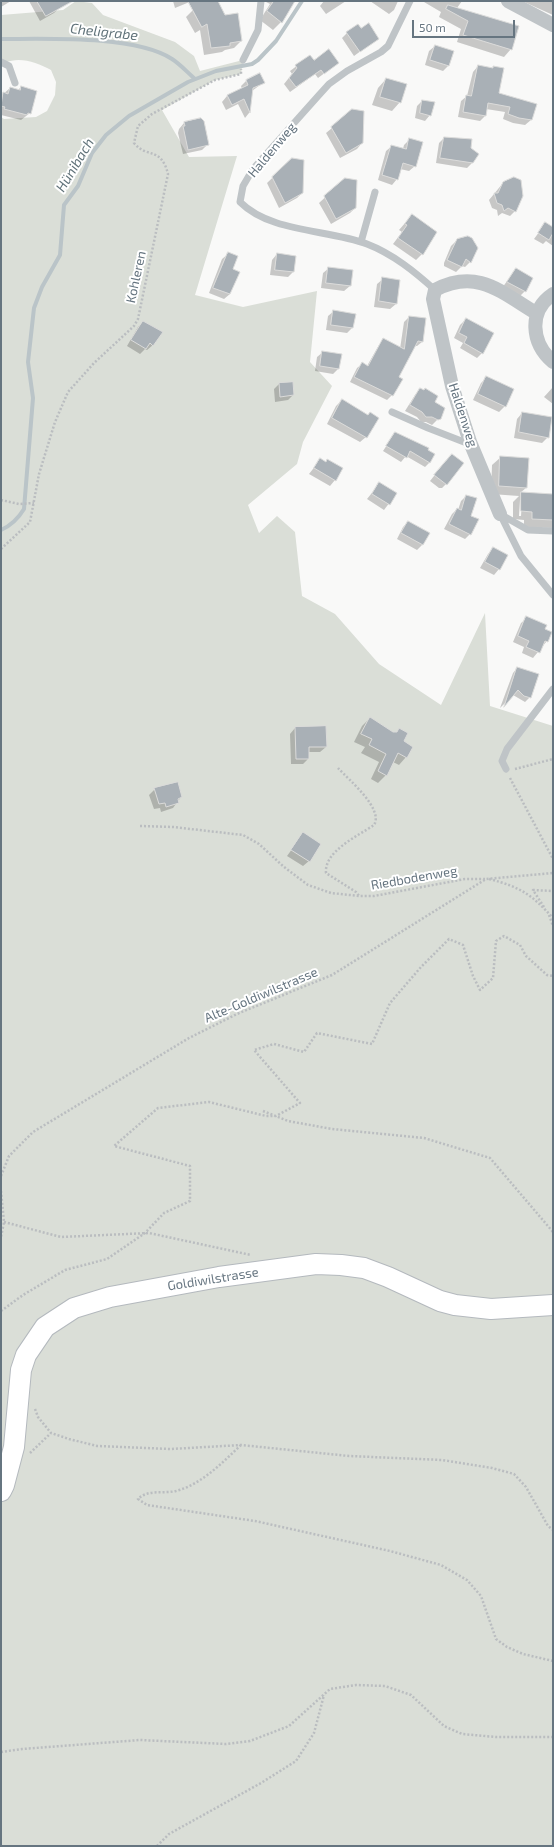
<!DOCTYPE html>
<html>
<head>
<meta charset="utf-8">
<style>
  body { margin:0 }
  #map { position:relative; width:554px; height:1847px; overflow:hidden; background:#f9f9f8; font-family:"Exo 2",sans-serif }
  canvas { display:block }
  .frame { position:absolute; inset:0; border:2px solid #667580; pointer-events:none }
  .scale { position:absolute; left:412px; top:20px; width:103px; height:18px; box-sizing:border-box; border:2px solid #667580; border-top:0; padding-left:5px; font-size:12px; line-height:14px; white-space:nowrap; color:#667580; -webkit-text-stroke:3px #fff; paint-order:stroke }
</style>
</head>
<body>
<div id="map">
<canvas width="554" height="1847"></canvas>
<div class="frame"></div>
<div class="scale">50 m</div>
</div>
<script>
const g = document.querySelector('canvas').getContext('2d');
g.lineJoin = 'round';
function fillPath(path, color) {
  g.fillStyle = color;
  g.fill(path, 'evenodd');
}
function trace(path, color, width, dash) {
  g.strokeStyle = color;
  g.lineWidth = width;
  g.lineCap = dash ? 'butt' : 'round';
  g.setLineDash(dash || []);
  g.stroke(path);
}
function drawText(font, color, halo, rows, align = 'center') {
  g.font = font + ' "Exo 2",sans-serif';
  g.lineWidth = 4;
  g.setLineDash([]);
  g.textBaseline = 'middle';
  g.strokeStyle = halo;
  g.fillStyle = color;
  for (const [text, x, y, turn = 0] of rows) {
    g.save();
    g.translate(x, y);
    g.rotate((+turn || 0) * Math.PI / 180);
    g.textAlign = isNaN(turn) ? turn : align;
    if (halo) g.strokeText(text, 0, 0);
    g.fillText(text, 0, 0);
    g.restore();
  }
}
fillPath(new Path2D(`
  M76 1 92 3 103 15 175 42 194 56 200 71 243 60 241 74 215 80 162 110 189 157 237 156 195 295 243 307 317 291 310 362 332 386 303 442 297 464 248 505 259 533 277 516 295 532 302 596 335 614 379 664 441 705 485 613 490 706 553 726V1846H1V117L4 119 36 117 47 111 55 95 56 82 51 70C37 63 20 56 5 63L1 62V15L63 10Z`), '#daded7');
fillPath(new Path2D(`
  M1 1H11L1 7Z
  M29 1H55L59 8 54 13 40 21Z
  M173 1H192L175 8Z
  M210 1H217L241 41 234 48 225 50 222 52 204 55 200 30 195 33 186 17 193 10Z
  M264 1H295L281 22 273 30 260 20 270 4Z
  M324 1H346L326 14 320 6Z
  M370 1H398L394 10 389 14Z
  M424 1H462L457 8 511 49 504 57 457 42 461 29 439 17 441 12 424 2Z
  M522 1H553V15Z
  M361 30 377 39 354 56 342 38 347 33Z
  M435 46 449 65 443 71 425 65 429 51Z
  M310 56 313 61 338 63 318 78 315 74 290 92 284 84 292 74 290 71Z
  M478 66 492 69 494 67 498 94 536 104 531 120 525 125 513 123 503 119 505 112 486 109 485 116 480 121 458 117 461 101 467 96 473 72Z
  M386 79 400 102 392 111 372 105 378 88Z
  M246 81 264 82 252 91 249 113 245 118 238 104 226 110 222 102 227 96 242 89 241 86Z
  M21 87 30 113 21 120 1 115V96L10 88 18 90Z
  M422 101 430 115 425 121 415 118 417 106Z
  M201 119 208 144 202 150 183 154 178 133 179 129 184 123Z
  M332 128 362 143 357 149 340 158 326 133Z
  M444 138 469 149 472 163 467 168 436 163 439 143Z
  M410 139 415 166 409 171 400 169 397 179 392 185 378 180 386 151 392 146 403 149 404 145Z
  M292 159 302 193 297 198 279 208 267 183Z
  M345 179 355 208 350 213 331 224 319 203Z
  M503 183 515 211 510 216 502 213 498 216 497 210 492 208 489 200Z
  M412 215 435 232 422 254 416 260 393 244 402 232 399 230Z
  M545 224 553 228V246L546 241 543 244 534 239Z
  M457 240 470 262 465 267 462 266 456 272 444 266V263L451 246Z
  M228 254 232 270 230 294 224 299 209 293 222 259Z
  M277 254 293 272 288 277 270 275 272 260Z
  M329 268 350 286 344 291 321 288 323 273Z
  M516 269 525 291 520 296 502 288Z
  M383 279 396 304 390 309 374 307 377 284Z
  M334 311 354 315 352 328 347 333 326 330 328 316Z
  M409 317 422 342 417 346H414L398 377 392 395 387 400 350 382 357 368 362 364 367 366 379 345 383 340 400 349 404 322Z
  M466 319 482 353 477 358 460 348 463 343 454 338 460 325Z
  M143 322 153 345 147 350 145 349 140 354 127 346 138 327Z
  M323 352 338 369 333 374 315 371 317 357Z
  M487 377 513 389 505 406 499 412 473 400 481 383Z
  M279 384 293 395 288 400 275 402 274 389Z
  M553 387V404L544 397Z
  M420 389 433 402 437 420 432 425 426 422H421L417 417 405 411 415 395Z
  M342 400 366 437 360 442 327 424 336 406Z
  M522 413 548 437 542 443 514 438 517 419Z
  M395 433 419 444 434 454 430 462 425 467 406 456 401 462 383 451Z
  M501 457 526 488 520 493 553 495V528L524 527V520L513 519V502L519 496 491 494 492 465ZM520 500H522L521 516H519Z
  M320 460 325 463 328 460 335 480 330 486 309 474Z
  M446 461 448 482 442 488H439L430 481Z
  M379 484 396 494 384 510 367 499Z
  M466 496 470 516 477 520 470 534 465 539 444 529 452 514 457 509 458 510 461 501Z
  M408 522 429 533 422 545 417 550 397 539 403 527Z
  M493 549 499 569 494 575 480 568 488 554Z
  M527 618 544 630 547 641 533 658 522 653 524 647 513 642 521 623Z
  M517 668 530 697 525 702 513 695 500 708 513 673Z
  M370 718 393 733H396L400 729 406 757 399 765 393 762 386 775 378 783 371 779 379 762 361 753 365 747 354 742 362 726Z
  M295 728H325L326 747 320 752H308V759L303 764H291L290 734Z
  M155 789 181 797 173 808 161 812 160 808 154 809 149 795Z
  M303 834 309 861 303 866 287 856Z`), '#0003');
trace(new Path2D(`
  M1 39C46 39 135 35 172 59 180 64 188 73 195 79
  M1 530C12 525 18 519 24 509L33 398 28 362 34 308 42 287 60 255 64 205 78 186 92 153 106 135 129 116 188 82 216 71 252 64 258 60 276 41 302 1`), '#bac4c8', 4);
const building = new Path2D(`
  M37 1H73L46 16Z
  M188 1H218L225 15 238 13 242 41 230 43V46L211 48 207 24 202 27Z
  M274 1H295L282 23 267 11Z
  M448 5 519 26 512 50 463 35 468 21 446 9Z
  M369 23 379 39 360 52 346 32 358 24 361 28Z
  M435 45 454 51 449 66 430 60Z
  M329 49 339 63 324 74 321 70 296 87 289 78 297 68 295 65 310 55 314 60Z
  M478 65 493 68V66L504 68 499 93 537 104 532 120 519 118 508 114 510 107 488 103 486 116 463 112 466 95 471 96Z
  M260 73 265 83 253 88 250 113 244 99 232 105 227 95 248 85 246 80Z
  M386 78 407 84 401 103 380 97Z
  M21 86 37 91 31 114 28 113 27 115 4 109 5 107 1 106 3 92 8 94 10 87 20 90Z
  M422 100 435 102 431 116 420 113Z
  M352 109 364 111 363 143 346 153 331 127Z
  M201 118 204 121 209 145 188 150 183 126H185L184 122Z
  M444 137 472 139 471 148 479 154 473 163 440 158Z
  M409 138 423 142 416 167 403 163 398 180 382 175 391 145 406 149Z
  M292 158 304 160 303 193 285 203 272 177Z
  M514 177 521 180 523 196 516 212 508 208 504 211 502 205 497 203 494 193H498L503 182Z
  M345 178 357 180 356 208 336 219 324 196Z
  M412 214 437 232 423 255 398 238 407 225 405 224Z
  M545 222 553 227V233L549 240 538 233Z
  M468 236 472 238 478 248 471 263 466 259 462 267 447 260 457 239Z
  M228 252 238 256 233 269 240 272 230 294 213 288Z
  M277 253 296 256 294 272 275 270Z
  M328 267 353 270 351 286 326 283Z
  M516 268 533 278 526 292 507 282Z
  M382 277 400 280 397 304 379 301Z
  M333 310 356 314 353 328 331 325Z
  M409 316 426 318 423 342 418 341 399 377 403 379 393 396 354 377 362 362 368 366 383 338 404 349Z
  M466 318 494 333 483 354 464 343 467 337 459 333Z
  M143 321 163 332 153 346 150 343 146 349 131 340Z
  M322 351 342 354 339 369 320 366Z
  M486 376 514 389 506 407 478 394Z
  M293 382 294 395 280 397 279 383Z
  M420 388 424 390 425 388 438 396 435 402 445 408 441 419 438 420 432 417H426L422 412 410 405Z
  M342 399 368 415 370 412 379 418 367 438 332 418Z
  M522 412 552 417 549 438 519 432Z
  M395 432 429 448 428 450 435 454 430 463 410 451 407 458 386 446Z
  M452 454 464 463 447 485 434 475Z
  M500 456 529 458 527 488 499 486Z
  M320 458 326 462 327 459 343 468 336 481 314 468Z
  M379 482 397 493 390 505 372 494Z
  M521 492 553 494V520L532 519V512L521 511Z
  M466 495 477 498 471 516 479 519 471 535 449 524 457 508 461 510Z
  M408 521 430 533 423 545 401 533Z
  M493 547 508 555 500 570 485 562Z
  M526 616 547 625 545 629 552 632 548 642 545 641 540 653 526 647 529 641 518 636Z
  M517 667 539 674 531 698 524 696 518 690 504 707Z
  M370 717 393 732H397L399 728 408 733 404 741 413 747 407 758 398 753 387 776 378 771 386 754 369 745 372 739 361 734Z
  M326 726 327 747H309V759H296L295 727Z
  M178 782 182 797 178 799 179 803 166 807 165 803 159 804 154 788Z
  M303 832 321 844 310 862 291 850Z`);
fillPath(building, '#a9b0b6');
trace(building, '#dbdbda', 1);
const secondary = new Path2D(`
  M1 1491 4 1485 14 1447 21 1370 26 1355 45 1327 74 1308 110 1297 219 1277 316 1264 341 1265 364 1268 388 1277 440 1301 455 1305 491 1309 553 1305`);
trace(secondary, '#b4b9be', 22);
trace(new Path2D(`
  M1 500 19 504 34 503
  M1 549 30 522 39 474 55 422 68 392 94 363 134 326 138 319 168 174C161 146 147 159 134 143L138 126 152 114 215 80 241 74V69
  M338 768C349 780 384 809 374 825 358 836 324 851 326 873L356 892 359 896
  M515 769 553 759
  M510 778 553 859
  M140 826 173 827 243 835 259 844 284 867 308 885 331 893 359 896H374L465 879H485
  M489 879C521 887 532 895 553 918
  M544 907 533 890 553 891
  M549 915 553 926
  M263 1111 288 1121 332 1129 424 1138 490 1158 553 1232
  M1 1176 9 1156 33 1132 189 1038 237 1014 332 975 486 879 553 873
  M1 1191 4 1222 1 1237
  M4 1222 61 1237 149 1233 251 1255
  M1 1311 23 1295 65 1270 107 1259 145 1233 164 1213 190 1201V1166L114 1146 158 1108 209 1102 266 1116H276L300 1103 254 1050 274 1044 304 1052 317 1033 372 1044 390 1003 421 967 449 939 463 945 473 976 480 990 493 978 496 941 504 936 520 945 526 956 547 975 553 976
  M35 1409 38 1417 51 1433 69 1439 97 1446 171 1449 241 1445 349 1456 442 1460 492 1468 514 1474 526 1487 548 1526 553 1530
  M241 1445C222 1463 202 1484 176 1491 163 1494 148 1489 138 1499L147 1505 255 1521 390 1551 441 1565 467 1580 481 1596 496 1639 507 1647 523 1654 553 1661
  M30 1453 51 1433
  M1 1752 22 1749 140 1740 226 1744 250 1741 289 1726 330 1689 356 1685 385 1686 411 1695 444 1726 462 1734 496 1737H553
  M157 1846 169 1834 261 1783 296 1761 314 1733 324 1695`), '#babdc0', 2.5, [2, 2]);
trace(new Path2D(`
  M410 1 388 46 381 52 347 71 329 84 319 95 253 169 243 186 240 202C271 233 328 229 367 244 393 254 415 272 435 290
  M243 60 258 30 261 1
  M1 62 9 66 15 83
  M361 242 375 192
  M392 412 428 428 464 442H470
  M500 514 521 556 553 595
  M500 514 528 530 553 531
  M506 769 502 761 507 749 553 689`), '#bfc4c7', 7);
trace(new Path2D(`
  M508 1 553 25
  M553 294C528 311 531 343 553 362
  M500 514 470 442 452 386 433 299 435 290C477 268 501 292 536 313`), '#bfc4c7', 14);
trace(secondary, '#fff', 20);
drawText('13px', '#667580', '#fff', [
  ["Haldenweg",272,150,-50],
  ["Kohleren",136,277,-78],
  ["Haldenweg",463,415,72],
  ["Riedbodenweg",414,878,-10],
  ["Alte-Goldiwilstrasse",261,995,-23],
  ["Goldiwilstrasse",213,1279,-9]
]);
drawText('italic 14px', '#61737a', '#fff', [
  ["Cheligrabe",104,32,6],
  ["Hünibach",75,165,-59]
]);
</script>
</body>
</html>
